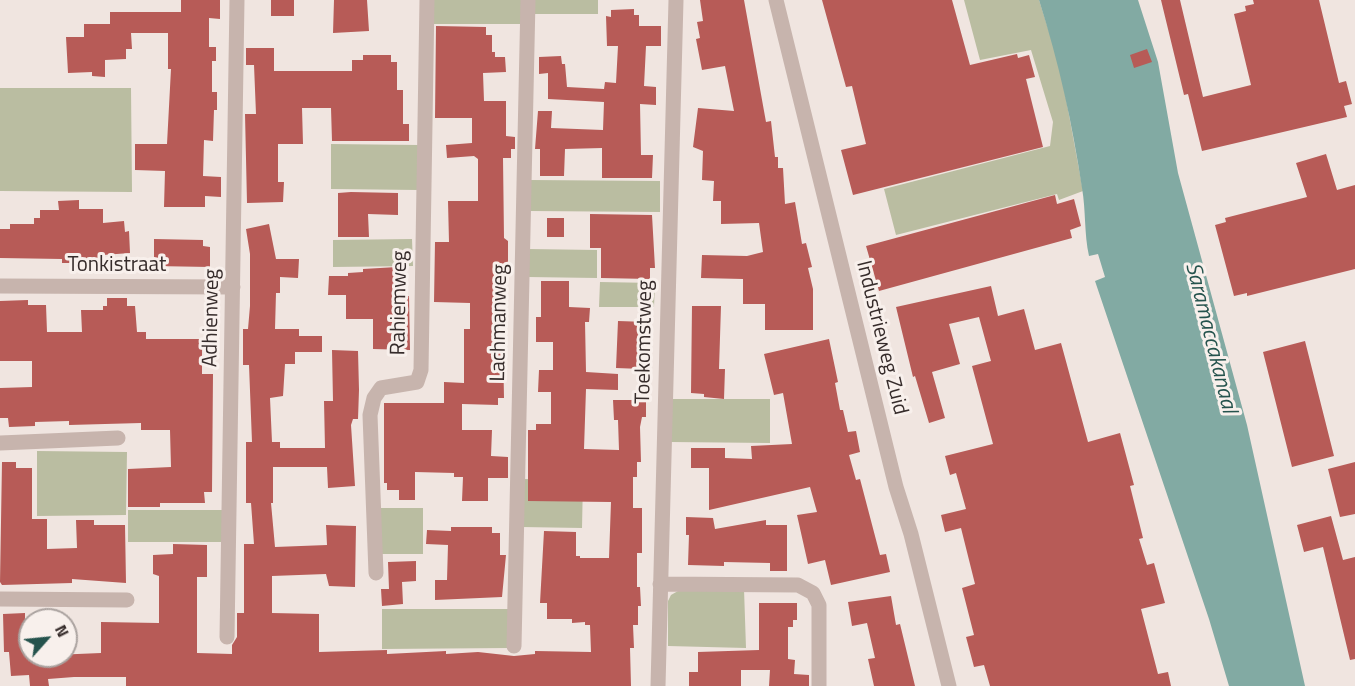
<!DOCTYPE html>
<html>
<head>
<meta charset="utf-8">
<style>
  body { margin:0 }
  #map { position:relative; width:1355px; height:686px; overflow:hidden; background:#f0e5e0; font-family:"Titillium Web",sans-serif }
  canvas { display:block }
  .north { position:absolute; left:18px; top:608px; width:60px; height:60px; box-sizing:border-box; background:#f8f0ec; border:2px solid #aaa29f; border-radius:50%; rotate:63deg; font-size:16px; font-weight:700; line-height:24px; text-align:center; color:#362c2b }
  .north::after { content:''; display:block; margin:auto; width:21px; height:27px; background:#25534d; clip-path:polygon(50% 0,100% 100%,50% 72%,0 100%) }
</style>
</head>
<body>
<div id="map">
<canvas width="1355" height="686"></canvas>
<div class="north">N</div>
</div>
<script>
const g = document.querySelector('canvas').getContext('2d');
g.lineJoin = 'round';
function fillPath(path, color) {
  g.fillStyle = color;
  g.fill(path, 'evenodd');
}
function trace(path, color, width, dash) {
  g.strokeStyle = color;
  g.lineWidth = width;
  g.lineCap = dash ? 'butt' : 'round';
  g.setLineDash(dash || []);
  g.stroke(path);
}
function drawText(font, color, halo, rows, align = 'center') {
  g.font = font + ' "Titillium Web",sans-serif';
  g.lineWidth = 6;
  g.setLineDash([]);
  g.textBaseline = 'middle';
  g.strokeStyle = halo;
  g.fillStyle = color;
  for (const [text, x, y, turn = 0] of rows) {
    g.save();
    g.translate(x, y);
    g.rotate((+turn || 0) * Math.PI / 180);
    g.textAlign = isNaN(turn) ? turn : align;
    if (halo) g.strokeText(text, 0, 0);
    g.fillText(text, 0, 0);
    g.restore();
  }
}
fillPath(new Path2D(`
  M434 0H522V24H434Z
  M535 0H598V14H535Z
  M964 0H1039L1060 66 1083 191 1059 200 1057 194 896 235 884 189 1050 146 1053 122 1031 50 980 60Z
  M0 88H131L132 192 0 191Z
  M331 144 418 145V190L331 189Z
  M530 180 660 181V212L530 211Z
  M412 239 413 266 333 267V240Z
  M528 249 597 250V278L528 277Z
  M600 282 655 283 654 307H599Z
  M671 399H770V443L671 442Z
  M37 451 127 452 126 515 37 516Z
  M523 479 583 480 582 528 522 527Z
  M380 508H423V554H380Z
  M128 510H226V542H128Z
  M744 589 746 648 668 646V601L671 595 678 591Z
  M382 609H509V648L382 649Z`), '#babda1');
fillPath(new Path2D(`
  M1039 0H1138L1158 62 1178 173 1247 425 1305 686H1229L1209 619 1095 281 1105 277 1098 254 1089 256C1084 233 1086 211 1082 188 1072 122 1059 63 1039 0Z`), '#82aaa3');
fillPath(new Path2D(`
  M181 0H220V19L209 18V47H216V61H212V92H217V110H214L213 141 204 140 203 176 221 177V197L205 196V207H164L165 171 135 170V144H167L171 69H168V33H131L132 49H126V59L105 60V77L92 76V72L68 73 66 37H84V24H110V12H181Z
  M271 0H294V16H271Z
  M334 0H367L369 31 333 33Z
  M700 0H744L766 122 771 121 775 157H778V168H783L785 204 795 202 802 244 806 243 812 267 808 268 813 289V330H765V304H743V279L701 278 702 255 747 256 763 252 759 223 721 224V201H713L714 181 702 180 703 151 693 147 698 108 734 111 725 66 702 70 696 39 700 38 697 22 703 21Z
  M822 0H952L970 65 1017 54 1018 58 1029 55 1035 77 1026 79 1043 147 853 195 841 150 866 144 852 86 846 87Z
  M1161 0H1180L1203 97 1251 85 1234 14 1246 11 1245 6 1254 4 1253 0H1319L1339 83 1346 81 1352 104 1344 106 1347 117 1202 151 1188 94 1184 95Z
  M634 9V15H639V26H661V46H646L644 86 656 87V105L640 104 641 155H653L652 178H602V148L565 149 564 176H540V149H535L538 111H552L551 128 603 130 604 102 548 99V73L539 74V57L561 56 562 64H565L567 87 604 89 605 82 616 83 618 46H607L606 16 611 17V10Z
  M436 26 486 27V35H492V52H495V57H505L506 72 483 73 484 101H506V136L515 137V149H511V158H503L504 238 508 241V266L498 269 496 347H503L504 398H498V405L462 404V430H492L491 456 508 457V478H488V501H462L463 477H454V473L415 472V500H399V490H387V483H384V403H444V382L464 383V329H470V303L434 302 435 242H449L448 201H478V159L474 156 447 158 446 145 472 143V118H435Z
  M246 48H274V71H352V60H363V55H391V62H397V90H403V124H409V141H332L331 108H302L303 144H278V182H284L283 202 247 203 245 114H256L254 65H246Z
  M1147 49 1152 62 1134 68 1130 55Z
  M1326 154 1337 190 1355 185V269L1247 296V293L1234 296 1215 225 1226 222 1225 218 1307 197 1296 163Z
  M351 192 398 193V215L368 214 369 237H338V193Z
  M1055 195 1057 204 1074 199 1081 226 1070 230 1072 238 879 291 866 246Z
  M79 200V209H103V223L124 221 125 232 129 231 130 253 103 255V262L79 263H62V259L0 258V229H10V224H34V218H40V210H59L58 201Z
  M590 214 652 215 655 268H650V279L601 278V248H590Z
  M547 218H564V237H547Z
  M269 224 276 259H299L298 278 280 277V293H276L275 329H299V336H322V352H295V364H285L283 396 270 398 272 442H280V448H325L324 401H333L332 350 358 351 359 390 358 419H353L351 425 355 486 328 488 327 467H273V503H271L275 547 327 545 326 525 356 526 355 587 329 586 326 574 272 576V613L319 614V652L387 650V654L446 651V654L478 652 514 656 535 654V651L591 652 590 625H585V622L572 623V619H547V603H540L544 531 576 532V556H580V558H609L611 502 528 501V430H536V424H551V392H538L539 370H553V342H536V317H541V281H569V307L590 308 589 322H585L586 372 618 374V390L586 389 584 449 619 450 618 420H614L613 400H646V417H642L640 427 641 462H637V477H633V508H642V553H637V587H640L641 606H638V625H633L634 648H630L631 686H126V677H74L48 679 49 686H30L29 675 11 676 9 652H4L3 614 25 613V619H30V656L101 653V622L159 623V576L153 574V555L173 554V544L207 545V577H197V653L232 654V645L237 637V613H244V544H254L251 503H246V442H252L249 365H243V329H248L250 306V254L246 229Z
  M154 239 203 240V246L210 247V267L154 266Z
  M397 267 398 296H409L410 350 373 349V319H346V295H328L329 276H348V273L363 272V269Z
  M991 286 998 316 1024 309 1035 350 1061 343 1088 442 1120 433 1134 485 1130 486 1143 538 1139 539 1147 565 1154 563 1165 603 1141 609 1158 674 1168 672 1171 686H990L984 665 974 667 966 637 974 635 962 588 975 584 961 528 945 532 941 515 966 509 956 473 950 475 945 456 993 444 972 366 991 361 979 317 949 324 960 364 932 372 945 418 929 423 915 376 913 377 896 307Z
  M107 298H127V306H135L137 332H146V339H202V374H213L212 492H204L205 503H160V507H128V469L171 467 170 430H141V423L69 425V421L35 422V426L9 427 8 418H0V388L32 387V361H0V301L28 300V305H46L47 332H82L81 310H103V306H107Z
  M692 306H721L719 369H725L724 399 704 397V394L691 393Z
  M618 321 647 322 645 366 642 369 616 368Z
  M829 339 838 382 835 383 840 410H843L848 432 856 431 860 452 849 455 856 480 860 479 880 555 886 554 890 572 831 585 825 560 808 564 797 515 817 512 810 487 709 510V468H691V448H725V458L752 459 751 446 792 444 783 393 774 395 764 354Z
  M1305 341 1334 456 1292 467 1263 352Z
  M2 462H16V468H32V519H47V549L77 548 76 520H94V525H125L126 583 72 579V583L2 585 0 582Z
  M1355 462V514L1340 517 1328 469Z
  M1331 516 1343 560 1355 557V659L1350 660 1323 547 1304 552 1297 525Z
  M686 517 713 518 715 529 766 520V525H787V571H770V563L724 562V566L688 565 689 535H686Z
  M451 527H492V533H500V555H506L502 597 435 600V580H447L448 545 426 544 427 530 451 531Z
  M416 561V581L402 582 403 604 382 606 381 589H389L388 562Z
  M891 596 896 625 900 624 915 686H874L868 659 875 658 867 623 852 626 848 602Z
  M759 603H797V620H793V627H788V659L795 660 794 674 809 675V686H769L770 670H741V686H689V672H698V652L759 650Z`), '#b75b57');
trace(new Path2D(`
  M776 0 896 487 911 534 949 686
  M0 286 233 287
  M0 443 118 438
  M376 573 370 415 374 398 381 388 417 382 421 370 427 0
  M660 584 798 585 813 593 819 605V686
  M0 599 127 600
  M227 637 237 0
  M514 646 528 0
  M658 686 676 0`), '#c7b4ad', 15);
drawText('21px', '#362c2b', '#f8f0ec', [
  ["Tonkistraat",117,266],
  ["Rahiemweg",400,303,-89],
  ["Adhienweg",212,318,-89],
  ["Lachmanweg",500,323,-89],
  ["Industrieweg Zuid",881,338,76],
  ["Toekomstweg",645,342,-89]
]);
drawText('italic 22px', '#25534d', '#f8f0ec', [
  ["Saramaccakanaal",1210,338,76]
]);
</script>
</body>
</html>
